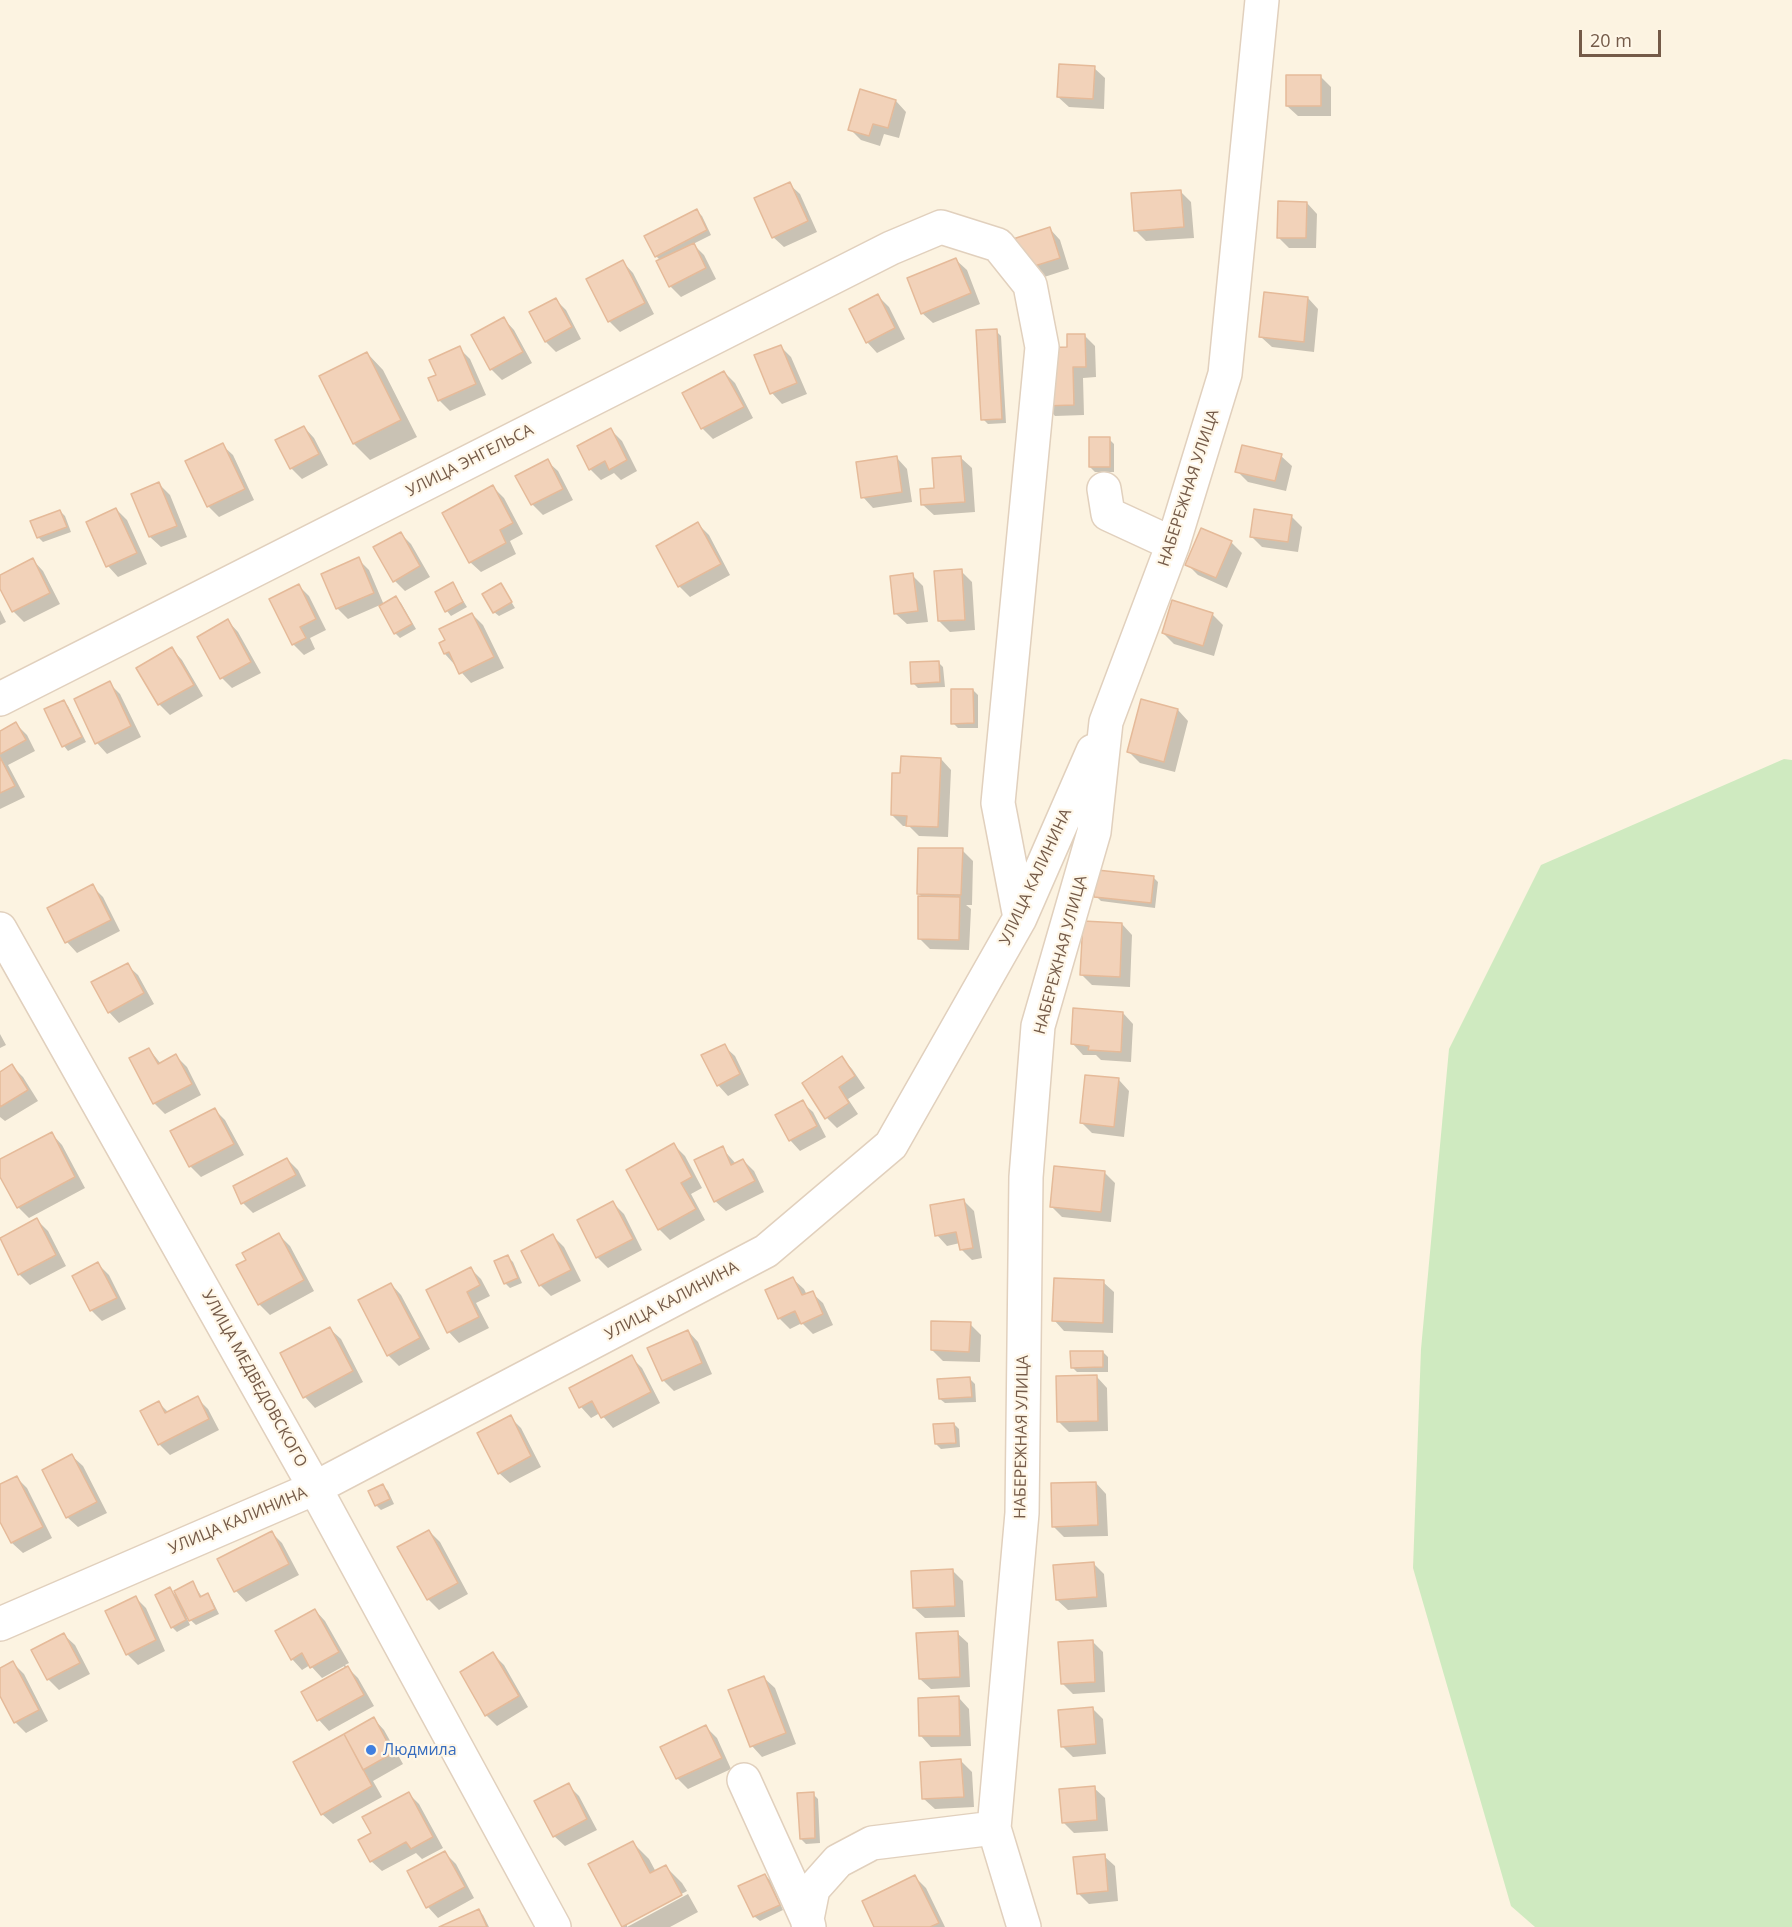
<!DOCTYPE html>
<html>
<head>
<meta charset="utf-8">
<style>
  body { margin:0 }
  #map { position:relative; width:1792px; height:1927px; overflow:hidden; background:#fcf3e1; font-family:"Open Sans",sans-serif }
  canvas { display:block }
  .scale { position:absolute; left:1579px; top:30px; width:82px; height:27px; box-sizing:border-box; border:3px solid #745a48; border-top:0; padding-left:8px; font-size:18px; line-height:21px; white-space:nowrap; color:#745a48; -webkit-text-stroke:4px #fff7e8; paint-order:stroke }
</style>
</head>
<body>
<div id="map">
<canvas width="1792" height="1927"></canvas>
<div class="scale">20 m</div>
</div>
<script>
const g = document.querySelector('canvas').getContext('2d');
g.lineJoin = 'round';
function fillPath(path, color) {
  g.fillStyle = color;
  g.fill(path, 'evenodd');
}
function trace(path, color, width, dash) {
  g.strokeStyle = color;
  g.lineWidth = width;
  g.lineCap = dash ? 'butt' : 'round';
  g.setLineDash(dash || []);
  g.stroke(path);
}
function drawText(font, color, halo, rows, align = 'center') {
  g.font = font + ' "Open Sans",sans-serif';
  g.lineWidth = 4.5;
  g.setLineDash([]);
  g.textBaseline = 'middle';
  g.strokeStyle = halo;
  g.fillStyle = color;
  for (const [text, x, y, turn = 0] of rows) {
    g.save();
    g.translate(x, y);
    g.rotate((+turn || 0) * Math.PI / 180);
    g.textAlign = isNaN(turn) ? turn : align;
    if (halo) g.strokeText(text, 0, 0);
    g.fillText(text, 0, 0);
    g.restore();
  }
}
fillPath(new Path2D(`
  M1784 759 1792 760V1927H1535L1511 1906 1413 1568 1421 1349 1449 1049 1541 865Z`), '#cfeac0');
fillPath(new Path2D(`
  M1094 68 1105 78 1104 109 1069 107 1058 97Z
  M1320 76 1331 87V116H1298L1287 106Z
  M896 101 906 112 899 138 884 134 880 146 861 140 850 129Z
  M789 184 800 194 817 232 784 247 773 237Z
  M1180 191 1191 202 1194 238 1146 241 1135 230Z
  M1307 203 1317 214 1316 248H1289L1278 237Z
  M697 211 702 216 711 235 693 244 704 255 716 279 681 297 670 286 658 262 661 261 656 256Z
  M1050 229 1060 240 1069 269 1035 280 1024 269Z
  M956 260 967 270 980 304 933 323 922 313Z
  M623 262 633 273 654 314 620 332 609 321Z
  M878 296 889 307 905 339 877 353 867 342Z
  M1308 298 1318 309 1314 352 1272 347 1261 337Z
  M555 299 566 310 581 339 556 352 546 342Z
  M504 319 514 330 532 363 502 380 491 369Z
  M996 331 1001 336 1006 423 988 424 983 419Z
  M1084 335 1095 346 1096 377 1083 378 1084 415 1055 416 1045 405 1069 349Z
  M780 346 791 357 807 394 782 404 772 393Z
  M459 348 470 359 486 395 450 411 439 400 438 376Z
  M367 353 383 370 417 437 370 460 354 444 321 376Z
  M724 372 735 383 753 418 713 439 702 428Z
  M304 427 314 438 328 465 302 479 291 468Z
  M611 430 622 441 637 471 621 480 614 473 601 480 590 469Z
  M1109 439 1114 444V472H1095L1090 467Z
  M222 445 233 455 254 500 219 517 208 506Z
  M1281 456 1292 466 1286 491 1248 482 1237 471Z
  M897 458 907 469 912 502 873 508 863 497Z
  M961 458 972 468 975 512 934 515 923 505Z
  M547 461 558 471 573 500 543 515 532 504 517 476Z
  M159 484 170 495 187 537 161 547 150 537Z
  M493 487 504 498 523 534 510 541 516 554 481 572 470 562Z
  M116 509 127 520 147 564 118 577 108 566 88 522Z
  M60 511 65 516 71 532 43 542 38 537Z
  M1291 516 1302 527 1298 552 1262 547 1251 536Z
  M698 524 709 535 730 575 690 597 679 586Z
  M400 533 411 544 430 577 405 591 395 581Z
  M1231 542 1242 553 1227 588 1198 575 1187 564Z
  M358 559 369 570 384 605 396 598 401 603 416 629 400 638 395 633 380 605 348 619 337 608Z
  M33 560 43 571 60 604 24 622 13 611 0 585V576Z
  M961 571 972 582 975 630 950 632 939 621Z
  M912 575 923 586 928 622 907 624 896 614Z
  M453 584 467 607 451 616 447 611Z
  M501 585 515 608 499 616 494 612Z
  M299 586 309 596 326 630 310 638 315 649 304 655 293 644Z
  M0 610 6 622 0 625Z
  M472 614 483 625 504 668 471 683 445 654 441 643 447 641Z
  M1212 614 1223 625 1214 656 1174 644 1163 633Z
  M228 621 238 632 261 673 232 688 222 678Z
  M172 649 182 660 203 696 170 715 159 704Z
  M938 662 943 667 945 687 918 688 913 683Z
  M109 683 120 694 141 737 107 754 97 743Z
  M973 690 978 695V728H958L953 723Z
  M64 702 68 706 86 742 68 751 64 746Z
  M1178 710 1188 721 1175 772 1140 763 1129 752Z
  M16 724 27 735 35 751 8 765 25 797 0 809V732Z
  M941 759 951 770 948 837 919 836 909 826H903L892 815 902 775Z
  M962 850 973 861 972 905H966L971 909 969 950 930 949 919 938 923 898 918 893Z
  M1153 877 1158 882 1155 908 1101 901 1096 896Z
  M92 886 103 897 120 931 77 953 67 942 49 909Z
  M1122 924 1132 935 1130 987 1092 985 1081 974Z
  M127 965 138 975 154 1004 119 1023 109 1012Z
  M1123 1013 1133 1024 1131 1062 1101 1060 1096 1055H1083L1073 1044Z
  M0 1034 6 1045 0 1048Z
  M724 1046 735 1056 749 1085 728 1096 718 1085Z
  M149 1049 161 1064 176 1056 187 1067 201 1095 165 1114 154 1103 131 1059Z
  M842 1058 852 1069 865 1088 848 1099 858 1114 837 1128 827 1118Z
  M12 1066 23 1077 38 1101 5 1121 0 1117V1074Z
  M1119 1080 1129 1091 1124 1137 1092 1133 1082 1123Z
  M802 1102 813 1112 826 1137 800 1151 790 1140Z
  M215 1110 225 1120 244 1155 201 1177 190 1166Z
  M52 1134 62 1145 85 1188 29 1218 18 1207 0 1173V1161Z
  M674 1145 685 1156 702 1188 691 1194 705 1220 670 1240 659 1229Z
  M722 1148 736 1164 743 1160 754 1171 764 1192 726 1211 715 1201Z
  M287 1159 298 1170 306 1186 253 1213 243 1203Z
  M1104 1172 1115 1183 1111 1222 1062 1217 1051 1206Z
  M963 1200 974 1211 982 1258 972 1260 961 1249 960 1243 947 1246 937 1235Z
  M613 1203 624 1214 642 1250 608 1268 597 1257Z
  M37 1220 48 1231 66 1266 30 1285 19 1274 1 1239Z
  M279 1235 290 1246 314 1291 270 1315 259 1304 238 1265 248 1260Z
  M553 1236 564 1247 581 1281 551 1296 540 1285Z
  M508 1257 513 1262 522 1283 510 1288 505 1283Z
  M98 1264 109 1275 126 1309 102 1321 91 1310 74 1277Z
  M470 1268 481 1279 490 1296 476 1303 489 1328 459 1343 449 1332Z
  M793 1279 804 1289 807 1295 812 1293 823 1303 833 1325 813 1334 802 1323 790 1329 779 1318Z
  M1103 1282 1114 1292 1113 1333 1064 1331 1054 1320Z
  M391 1284 401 1295 430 1349 399 1366 388 1355Z
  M970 1324 981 1335 980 1362 943 1361 932 1350Z
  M330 1329 341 1339 363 1382 315 1408 305 1397Z
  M688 1331 698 1342 712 1374 674 1391 663 1380Z
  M1103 1352 1108 1357V1372H1077L1072 1367Z
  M631 1357 642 1368 660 1403 613 1428 600 1413 591 1418 581 1407Z
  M1097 1377 1107 1388 1108 1431 1069 1432 1058 1421Z
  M970 1379 975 1384 976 1402 945 1403 940 1399Z
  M197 1398 208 1409 219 1430 170 1455 160 1445 142 1411 159 1403 169 1413Z
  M510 1417 521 1428 541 1467 510 1483 499 1473Z
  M954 1424 959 1429 960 1447 941 1449 936 1444Z
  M72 1456 83 1466 107 1513 78 1527 67 1517Z
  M16 1477 27 1488 52 1538 23 1553 12 1543 0 1519V1486Z
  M1096 1483 1106 1494 1108 1536 1064 1537 1053 1526Z
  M383 1486 388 1491 394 1504 381 1510 376 1505Z
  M429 1531 440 1542 468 1594 439 1610 428 1599Z
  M272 1533 282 1543 299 1575 246 1602 236 1591 219 1560Z
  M1093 1563 1104 1574 1107 1607 1068 1610 1057 1600Z
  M952 1570 963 1581 965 1617 925 1618 914 1608Z
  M193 1583 202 1597 207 1595 212 1600 219 1614 196 1625 186 1616 190 1625 177 1632 172 1627 170 1589 179 1599Z
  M135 1597 146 1608 165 1651 138 1665 127 1654Z
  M315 1610 325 1621 349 1663 345 1665 358 1678 374 1706 329 1731 319 1720 303 1693 345 1669 344 1666 322 1678 310 1665 302 1670 292 1659Z
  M957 1633 968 1643 970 1687 931 1689 920 1679Z
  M64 1635 75 1645 90 1674 59 1690 48 1679Z
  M1092 1641 1103 1652 1105 1692 1073 1694 1062 1683Z
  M493 1654 504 1665 528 1707 497 1726 486 1715Z
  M13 1663 24 1674 48 1721 26 1733 15 1722 0 1693V1670Z
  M764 1678 775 1688 796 1744 762 1757 752 1746Z
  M959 1698 969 1709 971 1746 931 1747 921 1736Z
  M1092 1708 1103 1719 1106 1754 1073 1757 1062 1746Z
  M374 1719 384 1730 403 1764 373 1781 382 1797 333 1824 322 1814Z
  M706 1727 717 1738 731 1769 688 1789 677 1778Z
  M961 1761 972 1772 974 1807 935 1809 924 1799Z
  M568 1785 579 1796 597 1830 565 1846 554 1836Z
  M1094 1788 1105 1798 1108 1831 1074 1833 1064 1823Z
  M409 1794 419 1804 443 1848 422 1859 416 1853 382 1871 371 1861 373 1834Z
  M813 1794 818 1799 820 1843 806 1844 801 1839Z
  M632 1842 649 1859 656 1872 666 1867 682 1883 687 1891 627 1923V1927L688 1894 698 1912 670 1927H624L590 1865Z
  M445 1853 456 1864 474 1898 438 1918 428 1907Z
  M1104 1856 1115 1866 1118 1901 1089 1904 1078 1893Z
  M765 1875 770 1880 783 1910 760 1921 755 1917 740 1887Z
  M915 1877 926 1888 945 1927H876Z
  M478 1910 483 1915 489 1927H443Z`), '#0003');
const building = new Path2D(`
  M1059 64 1095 66 1093 99 1057 97Z
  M1286 75H1321V106H1286Z
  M860 89 896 100 888 128 873 124 869 136 848 130Z
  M790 182 808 221 772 238 754 198Z
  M1181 190 1184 227 1134 231 1131 193Z
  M1278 201 1307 202 1306 238H1277Z
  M697 209 707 230 655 257 644 236Z
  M1050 227 1060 258 1022 270 1013 239Z
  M694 243 706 268 669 287 656 261Z
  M956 258 971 293 921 314 907 278Z
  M623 260 645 303 608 322 586 279Z
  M1264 292 1308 297 1304 342 1259 337Z
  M878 294 895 328 866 343 849 309Z
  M556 298 572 327 545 342 529 312Z
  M504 317 523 352 490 370 471 335Z
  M997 329 1002 419 981 420 976 330Z
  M1067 334H1085L1086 367H1073L1074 405 1043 406 1041 348 1067 347Z
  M781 345 797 383 770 394 754 355Z
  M460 346 476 384 438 401 428 378 436 375 429 360Z
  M367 352 401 420 353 444 319 376Z
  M724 371 744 407 701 429 682 393Z
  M304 426 319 454 290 469 275 440Z
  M611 428 627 460 609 470 605 461 589 470 577 446Z
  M1089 437H1110V467H1089Z
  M223 443 245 489 207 507 185 461Z
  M1242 445 1282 454 1275 481 1235 472Z
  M897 456 902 492 861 498 856 462Z
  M961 456 965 502 921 505 920 489 934 488 932 458Z
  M548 459 563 489 531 505 515 476Z
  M159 482 177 526 149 537 131 494Z
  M493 485 513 523 500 530 506 543 469 563 442 513Z
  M116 508 137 553 106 567 86 522Z
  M1254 509 1292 515 1288 542 1250 537Z
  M60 510 67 527 37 538 30 521Z
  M698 522 721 564 678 587 656 546Z
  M1201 528 1232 541 1216 578 1185 565Z
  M401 532 420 566 393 582 373 547Z
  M359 557 374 593 336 609 321 574Z
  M33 558 50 593 12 612 0 589V575Z
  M962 569 965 620 938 621 934 571Z
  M913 573 918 611 894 614 890 576Z
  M453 582 463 602 445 612 435 592Z
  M501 583 512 602 493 613 482 594Z
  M299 584 316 619 300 627 306 638 292 645 269 599Z
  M396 596 412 624 394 634 379 606Z
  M1172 600 1213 613 1203 646 1162 633Z
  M472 613 494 657 459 674 449 652 444 654 439 643 445 640 439 629Z
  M228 619 251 662 220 679 197 637Z
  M172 647 194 685 158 705 136 668Z
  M939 661 940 682 911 684 910 662Z
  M110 681 131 726 95 744 74 699Z
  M951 689H973L974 723 951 724Z
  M1141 699 1178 709 1164 762 1127 752Z
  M64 700 82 737 62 747 44 709Z
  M16 722 26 740 0 754V731Z
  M901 756 941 758 938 827 906 826 907 816 891 815 892 773H900Z
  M0 757 15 786 0 793Z
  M918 848H963L961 895 917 894Z
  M1097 870 1154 876 1151 903 1094 897Z
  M93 884 111 920 65 943 47 908Z
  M918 896 960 897 959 940 918 939Z
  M1083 921 1122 923 1120 977 1080 975Z
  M128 963 144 993 108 1013 91 982Z
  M1073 1008 1123 1012 1121 1052 1088 1050 1089 1046 1071 1044Z
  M725 1044 740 1074 717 1086 701 1055Z
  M149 1048 158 1064 176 1054 192 1084 153 1104 129 1058Z
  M842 1056 855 1076 839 1087 849 1103 825 1119 802 1083Z
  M12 1064 28 1090 0 1107V1072Z
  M1085 1075 1119 1078 1114 1127 1080 1123Z
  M803 1100 817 1126 789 1141 775 1115Z
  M215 1108 234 1144 189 1167 170 1131Z
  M52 1132 75 1177 17 1208 0 1177V1159Z
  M674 1143 692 1177 681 1183 696 1209 658 1230 626 1170Z
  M723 1146 731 1165 743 1159 755 1181 714 1202 694 1160Z
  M287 1158 296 1175 241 1204 233 1186Z
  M1054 1166 1105 1171 1101 1212 1050 1207Z
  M964 1199 973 1248 960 1250 956 1232 935 1236 930 1205Z
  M613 1201 633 1239 596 1258 577 1220Z
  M37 1218 56 1255 18 1275 0 1238Z
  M279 1233 304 1280 258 1305 236 1265 246 1260 242 1253Z
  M553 1234 571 1270 539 1286 521 1251Z
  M508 1255 518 1278 504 1284 494 1261Z
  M98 1262 117 1298 90 1311 72 1276Z
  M471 1267 480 1285 467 1292 479 1317 447 1333 426 1290Z
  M793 1277 802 1295 813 1291 823 1314 801 1324 795 1311 778 1319 765 1290Z
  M1054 1278 1104 1280 1103 1323 1052 1321Z
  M391 1283 420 1338 387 1356 358 1300Z
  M931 1321 971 1322 969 1352 931 1350Z
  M330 1327 353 1371 303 1398 280 1353Z
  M688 1330 702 1363 662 1381 647 1348Z
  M1070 1351H1103V1367L1071 1368Z
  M632 1355 651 1392 601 1418 592 1401 579 1408 569 1388Z
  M1097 1375 1098 1421 1057 1422 1056 1376Z
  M970 1377 972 1397 939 1399 937 1379Z
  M198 1396 209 1419 158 1445 140 1411 159 1401 165 1413Z
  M511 1415 531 1456 498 1474 477 1433Z
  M954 1423 956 1443 935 1444 933 1424Z
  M72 1454 97 1502 66 1518 42 1470Z
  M17 1476 43 1527 11 1543 0 1522V1484Z
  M1096 1482 1098 1525 1052 1527 1051 1483Z
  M383 1484 390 1499 375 1506 368 1491Z
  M429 1530 458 1583 427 1600 397 1547Z
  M272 1531 289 1564 234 1592 217 1559Z
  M1094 1562 1097 1597 1056 1600 1053 1565Z
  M953 1569 955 1606 913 1608 911 1571Z
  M193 1581 200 1597 208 1593 215 1609 189 1621 174 1591Z
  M170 1587 186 1620 171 1628 155 1595Z
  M136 1596 156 1640 126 1655 105 1611Z
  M315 1609 339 1652 310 1668 302 1653 291 1660 275 1631Z
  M958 1631 960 1677 919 1679 916 1633Z
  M64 1633 80 1663 47 1680 31 1650Z
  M1093 1640 1095 1682 1061 1684 1058 1642Z
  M493 1652 519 1696 485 1716 460 1672Z
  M13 1661 39 1710 14 1723 0 1696V1668Z
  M348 1666 364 1695 317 1721 301 1692Z
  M764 1676 786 1733 750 1747 728 1690Z
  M959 1696 960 1736H919L918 1698Z
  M1093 1707 1096 1744 1061 1747 1058 1710Z
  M374 1717 393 1753 363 1770 344 1734Z
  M706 1725 722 1758 676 1779 660 1747Z
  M344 1734 372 1786 321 1815 293 1762Z
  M961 1759 964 1797 922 1799 920 1762Z
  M569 1783 587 1819 553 1837 534 1801Z
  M1095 1786 1097 1820 1062 1823 1059 1789Z
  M409 1792 433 1837 411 1849 406 1842 370 1862 358 1840 371 1833 362 1817Z
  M814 1792 815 1838 800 1839 797 1793Z
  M633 1841 650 1873 666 1865 682 1895 622 1927 588 1864Z
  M445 1851 465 1887 426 1908 407 1871Z
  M1105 1854 1108 1891 1077 1894 1073 1857Z
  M765 1874 780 1905 753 1917 738 1886Z
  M915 1875 939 1923 930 1927H874L862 1901Z
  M479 1909 487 1927H439Z`);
fillPath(building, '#f2d2b9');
trace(building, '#e5ba99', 1.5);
const minor = new Path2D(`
  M1104 489 1108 514 1173 544
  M0 699 891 248 941 227 998 245 1030 285 1042 347 998 803 1020 918
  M0 929 315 1488 554 1927
  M0 1624 315 1488 766 1251 891 1145 1020 918 1093 751
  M744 1780 807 1919
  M809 1927 807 1919 813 1889 838 1861 872 1843 994 1828
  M1024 1927 994 1828 1022 1513 1026 1177 1038 1026 1094 832 1106 722 1173 544 1225 374 1262 0`);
trace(minor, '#e1d0bd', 36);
trace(minor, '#fff', 33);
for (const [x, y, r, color] of [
  [371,1750,6,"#3f7fe0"]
]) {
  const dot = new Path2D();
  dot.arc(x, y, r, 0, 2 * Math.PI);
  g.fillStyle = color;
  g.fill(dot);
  trace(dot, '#fff7e8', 2);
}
drawText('16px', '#745a48', '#fff7e8', [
  ["УЛИЦА ЭНГЕЛЬСА",470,461,-27],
  ["НАБЕРЕЖНАЯ УЛИЦА",1189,488,-72],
  ["УЛИЦА КАЛИНИНА",1036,877,-65],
  ["НАБЕРЕЖНАЯ УЛИЦА",1061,955,-75],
  ["УЛИЦА КАЛИНИНА",672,1301,-28],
  ["УЛИЦА МЕДВЕДОВСКОГО",254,1379,61],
  ["НАБЕРЕЖНАЯ УЛИЦА",1022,1437,-89],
  ["УЛИЦА КАЛИНИНА",238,1521,-23]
]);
drawText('16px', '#366cbe', '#fff7e8', [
  ["Людмила",383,1750]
], 'left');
</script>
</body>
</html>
